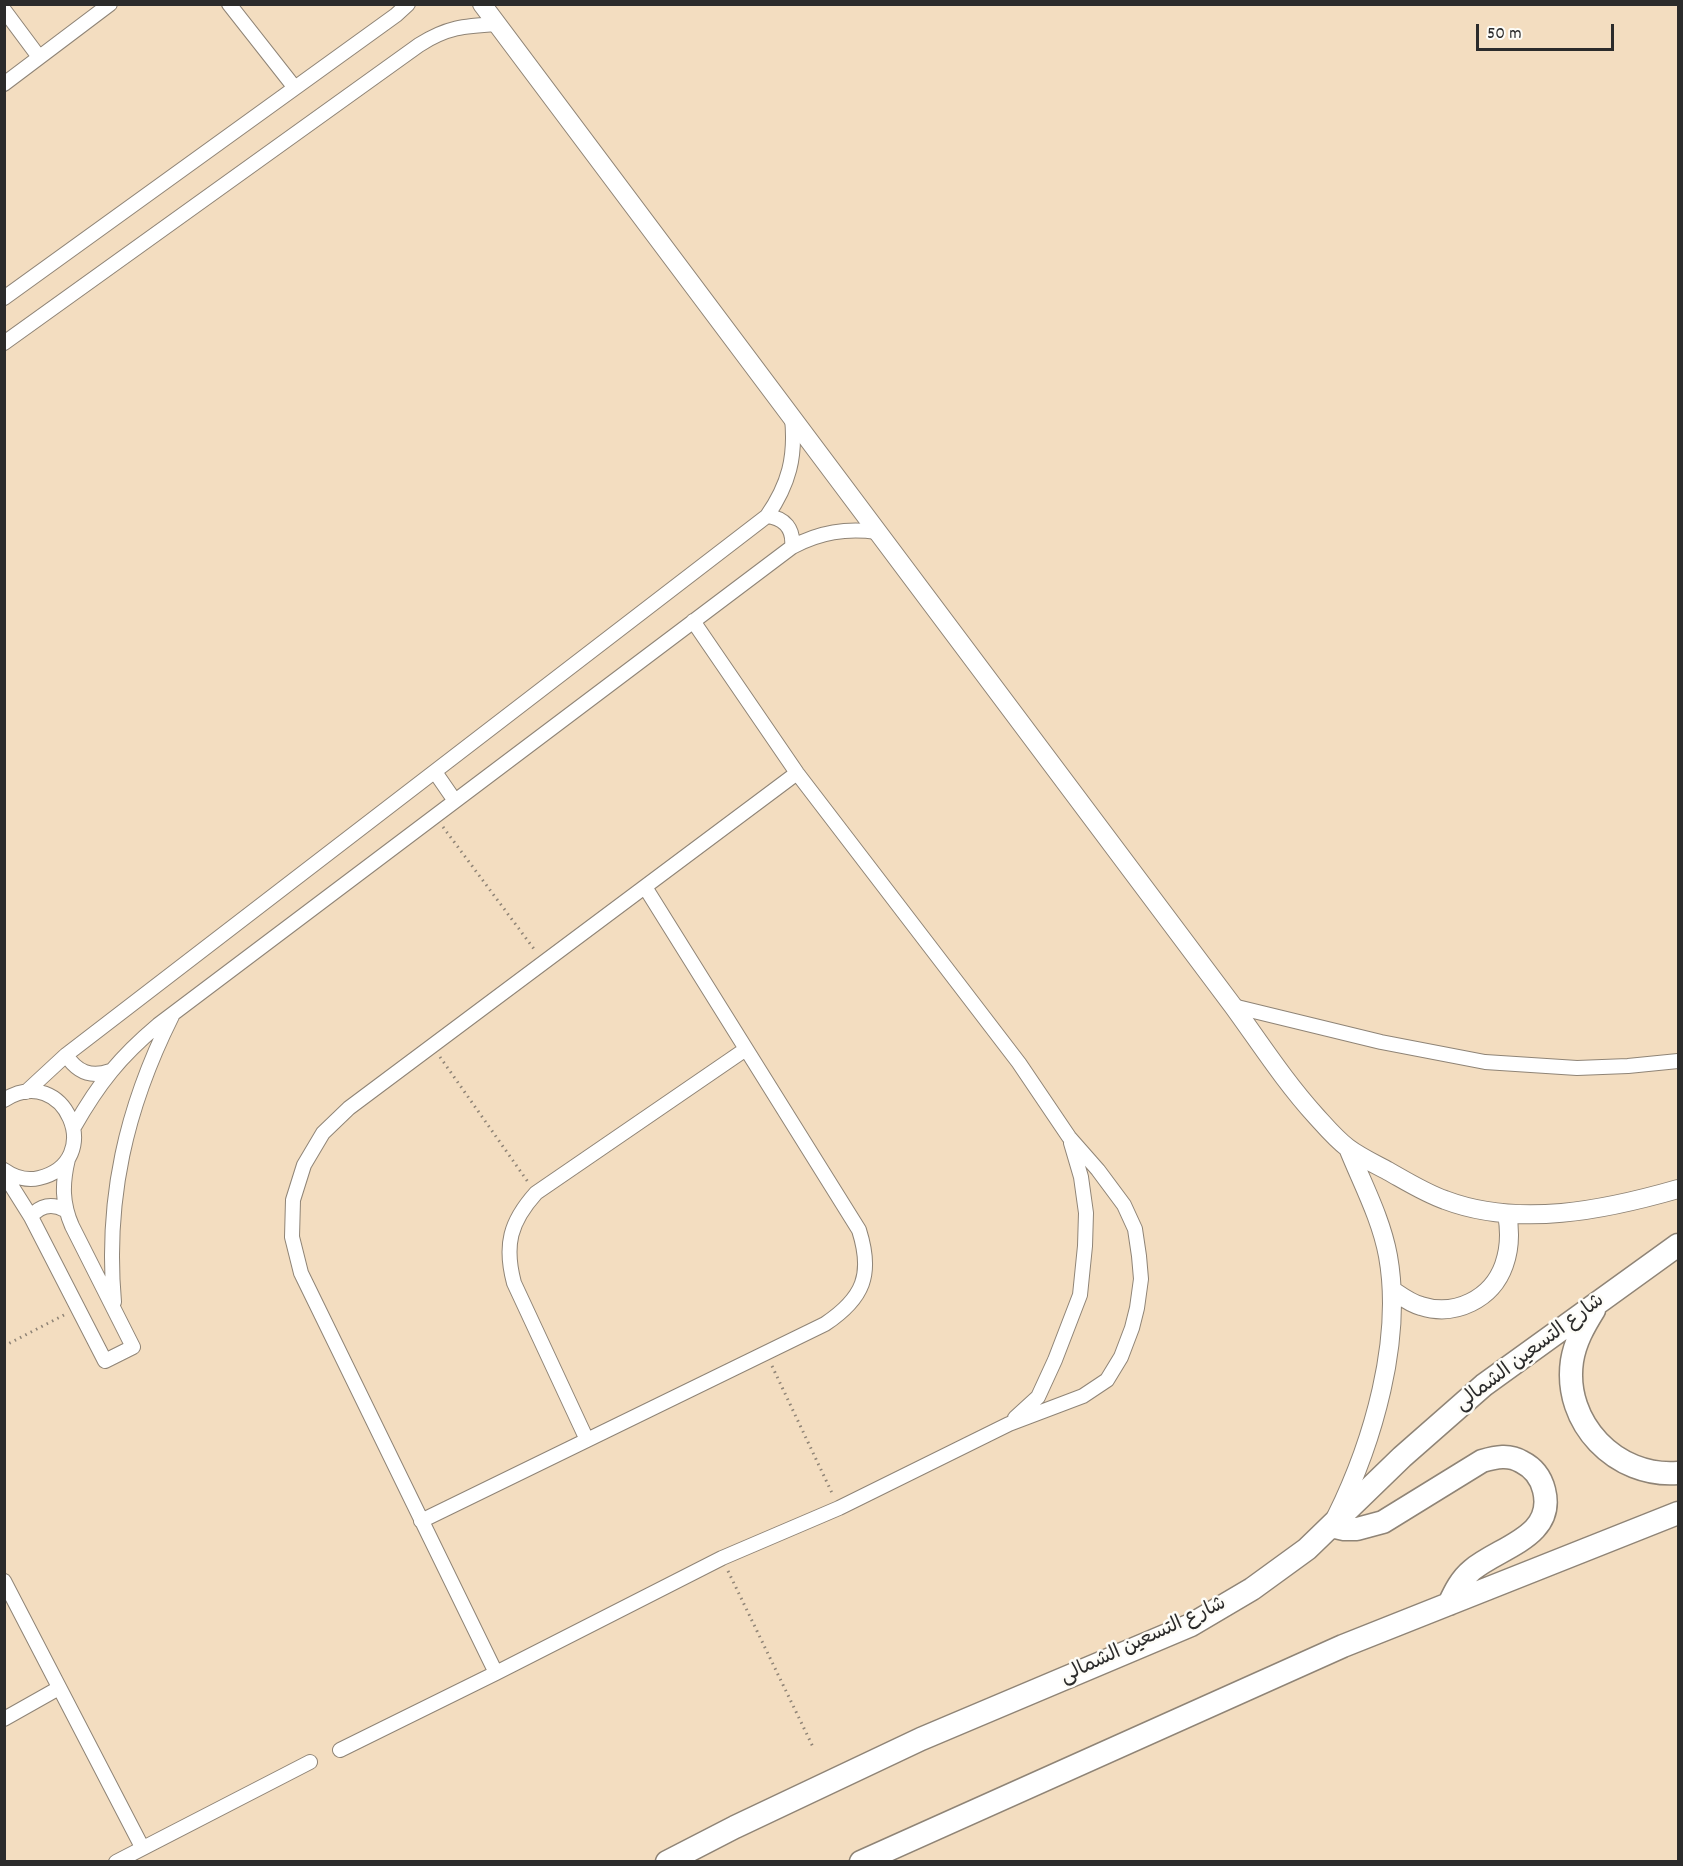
<!DOCTYPE html>
<html>
<head>
<meta charset="utf-8">
<style>
  body { margin:0 }
  #map { position:relative; width:1683px; height:1866px; overflow:hidden; background:#f3ddc0; font-family:Dekko,sans-serif }
  canvas { display:block }
  .frame { position:absolute; inset:0; border:6px solid #2b2b2b; pointer-events:none }
  .scale { position:absolute; left:1476px; top:24px; width:138px; height:27px; box-sizing:border-box; border:3px solid #2b2b2b; border-top:0; padding-left:8px; font-size:18px; line-height:21px; white-space:nowrap; color:#2b2b2b; -webkit-text-stroke:4px #fdfcf7; paint-order:stroke }
</style>
</head>
<body>
<div id="map">
<canvas width="1683" height="1866"></canvas>
<div class="frame"></div>
<div class="scale">50 m</div>
</div>
<script>
const g = document.querySelector('canvas').getContext('2d');
g.lineJoin = 'round';
function trace(path, color, width, dash) {
  g.strokeStyle = color;
  g.lineWidth = width;
  g.lineCap = dash ? 'butt' : 'round';
  g.setLineDash(dash || []);
  g.stroke(path);
}
function drawText(font, color, halo, rows, align = 'center') {
  g.font = font + ' Dekko,"Playpen Sans Arabic",sans-serif';
  g.lineWidth = 5;
  g.setLineDash([]);
  g.textBaseline = 'middle';
  g.strokeStyle = halo;
  g.fillStyle = color;
  for (const [text, x, y, turn = 0] of rows) {
    g.save();
    g.translate(x, y);
    g.rotate((+turn || 0) * Math.PI / 180);
    g.textAlign = isNaN(turn) ? turn : align;
    if (halo) g.strokeText(text, 0, 0);
    g.fillText(text, 0, 0);
    g.restore();
  }
}
const minor = new Path2D(`
  M229 4 295 88
  M4 10 39 57
  M4 84 110 4
  M4 298 396 15 408 4
  M4 343 419 45C447 27 464 26 497 24
  M767 516C785 518 794 529 792 547
  M435 772 455 801
  M1233 1006 1381 1042 1485 1062 1577 1068 1628 1066 1678 1061
  M66 1055C77 1072 91 1078 110 1071
  M26 1092 66 1055 767 516C789 484 796 457 792 418
  M4 1100C65 1061 107 1162 39 1178 27 1181 14 1177 4 1170
  M74 1127C99 1083 120 1057 158 1025L792 547C820 532 846 528 877 532
  M4 1174 31 1217 105 1361 133 1347 72 1226C62 1203 62 1184 68 1159
  M31 1217C40 1205 52 1203 65 1210
  M114 1302C105 1199 126 1108 172 1016
  M1015 1418 1038 1397 1055 1360 1080 1295 1085 1246 1086 1213 1081 1177 1071 1143
  M587 1440 514 1283C504 1245 510 1222 536 1193L746 1049
  M421 1521 825 1324C864 1298 873 1274 859 1230L645 887
  M4 1581 142 1847
  M496 1673 301 1273 292 1237 293 1200 304 1165 323 1133 349 1108 797 773
  M4 1719 59 1688
  M340 1750 496 1673 722 1558 839 1508 1009 1424 1083 1396 1107 1380 1121 1357 1132 1328 1137 1308 1141 1279 1139 1256 1135 1229 1124 1205 1098 1170 1069 1137 1019 1063 797 773 693 621
  M116 1862 310 1762`);
const tertiary = new Path2D(`
  M482 4 1233 1006C1260 1043 1285 1082 1316 1116 1326 1127 1336 1139 1348 1148 1360 1157 1375 1164 1388 1171 1406 1181 1425 1193 1445 1200 1519 1228 1605 1210 1678 1189
  M1392 1290C1401 1296 1410 1303 1421 1306 1455 1317 1492 1299 1504 1265 1510 1248 1510 1230 1507 1214
  M1336 1517C1373 1442 1403 1340 1388 1256 1381 1218 1362 1183 1348 1148`);
const primary = new Path2D(`
  M1594 1310C1584 1326 1575 1342 1572 1361 1563 1423 1616 1478 1678 1473
  M1331 1526 1344 1529H1357L1383 1522 1482 1461C1496 1457 1509 1454 1522 1462 1534 1468 1541 1478 1544 1490 1556 1537 1499 1547 1472 1570 1461 1579 1455 1591 1449 1604
  M667 1862 735 1827 921 1739 1191 1625 1252 1589 1307 1549 1402 1457 1484 1385 1678 1245
  M861 1862 1343 1646 1678 1513`);
trace(minor, '#8f8476', 16);
trace(tertiary, '#8f8476', 20);
trace(primary, '#8f8476', 25);
trace(new Path2D(`
  M443 827 534 949
  M440 1057 528 1182
  M4 1346 64 1315
  M772 1366 832 1493
  M728 1571 814 1749`), '#8f8476', 3, [1.5, 4.5]);
trace(minor, '#fff', 14);
trace(tertiary, '#fff', 18);
trace(primary, '#fff', 22);
drawText('20px', '#2b2b2b', '#fdfcf7', [
  ["شارع التسعين الشمالى",1531,1354,-37],
  ["شارع التسعين الشمالى",1144,1642,-25]
]);
</script>
</body>
</html>
